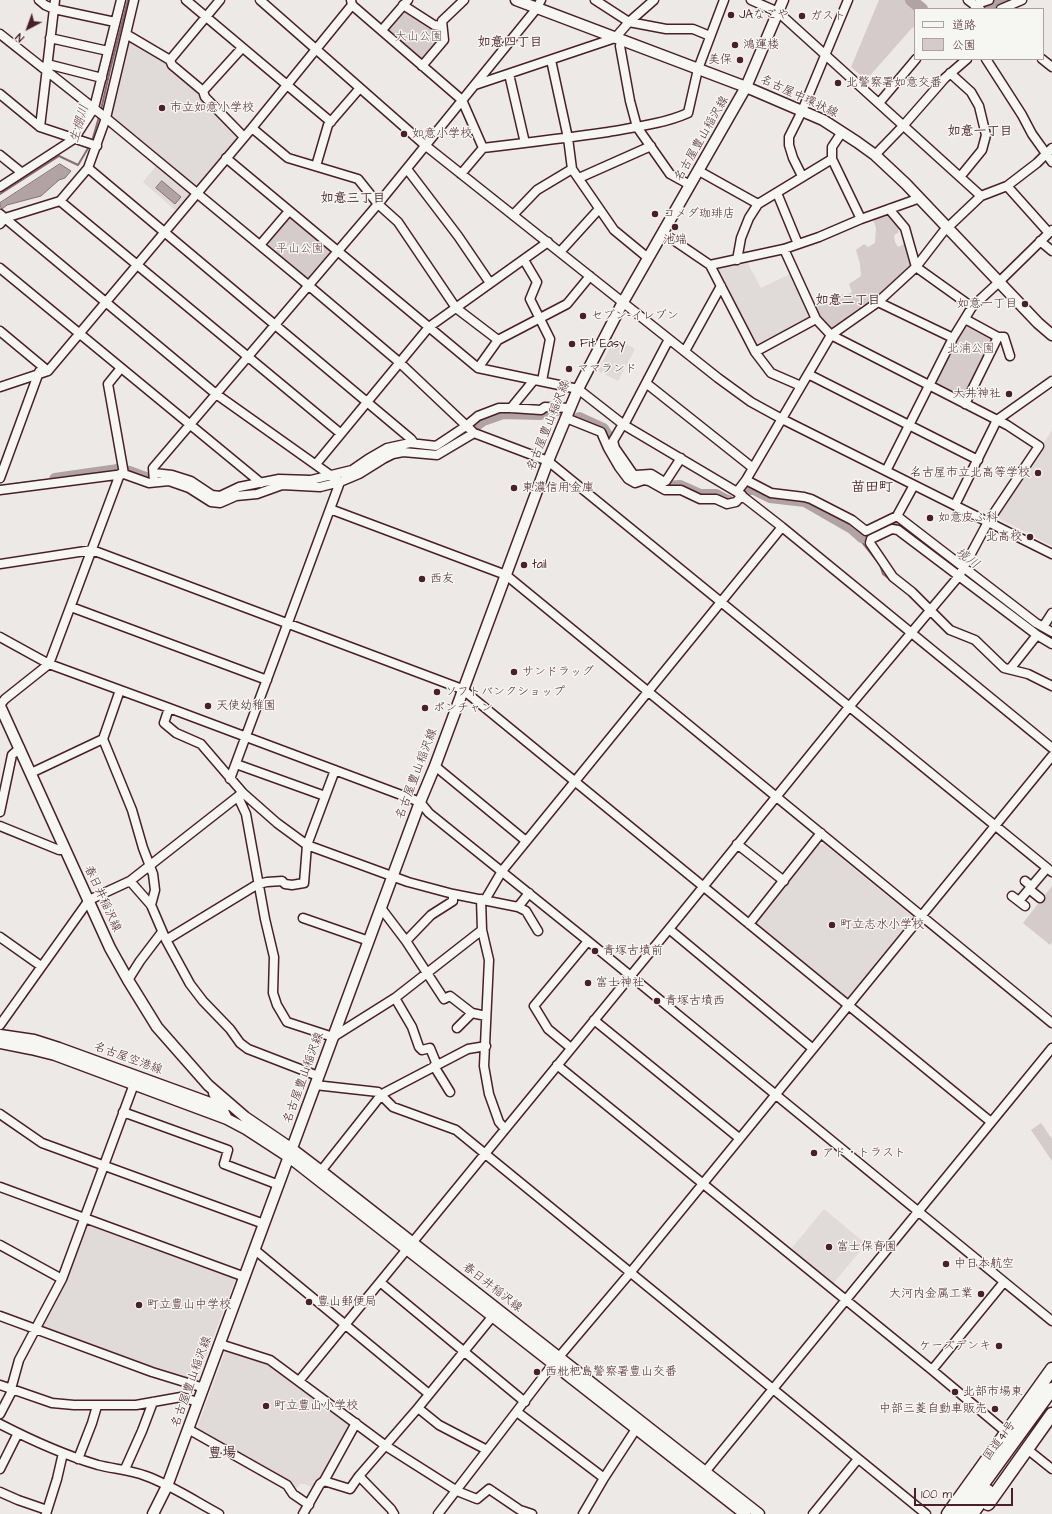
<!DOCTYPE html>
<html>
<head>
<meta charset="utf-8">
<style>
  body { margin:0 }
  #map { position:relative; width:1052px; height:1514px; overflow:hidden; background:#ece9e6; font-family:"Architects Daughter","Klee One",sans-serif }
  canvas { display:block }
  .legend { position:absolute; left:914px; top:8px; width:130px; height:52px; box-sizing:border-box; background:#f6f6f2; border:1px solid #b1a0a2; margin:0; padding:5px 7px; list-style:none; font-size:12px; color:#4a1f2b }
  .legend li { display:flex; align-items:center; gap:8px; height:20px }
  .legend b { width:20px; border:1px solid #b1a0a2 }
  .north { position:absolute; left:8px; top:8px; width:40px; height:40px; -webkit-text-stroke:3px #f6f6f2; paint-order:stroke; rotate:221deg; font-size:11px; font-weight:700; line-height:16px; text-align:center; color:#4a1f2b }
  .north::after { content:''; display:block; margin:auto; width:14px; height:18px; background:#4a1f2b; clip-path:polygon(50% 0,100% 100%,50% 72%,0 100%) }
  .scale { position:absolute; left:914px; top:1488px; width:99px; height:18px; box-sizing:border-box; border:2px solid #4a1f2b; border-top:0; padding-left:5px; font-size:12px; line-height:14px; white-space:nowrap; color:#4a1f2b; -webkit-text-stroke:3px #f6f6f2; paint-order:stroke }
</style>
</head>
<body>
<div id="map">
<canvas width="1052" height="1514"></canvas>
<ul class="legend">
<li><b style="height:5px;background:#f6f6f2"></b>道路</li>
<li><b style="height:11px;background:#d4cbca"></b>公園</li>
</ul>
<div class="north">N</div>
<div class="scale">100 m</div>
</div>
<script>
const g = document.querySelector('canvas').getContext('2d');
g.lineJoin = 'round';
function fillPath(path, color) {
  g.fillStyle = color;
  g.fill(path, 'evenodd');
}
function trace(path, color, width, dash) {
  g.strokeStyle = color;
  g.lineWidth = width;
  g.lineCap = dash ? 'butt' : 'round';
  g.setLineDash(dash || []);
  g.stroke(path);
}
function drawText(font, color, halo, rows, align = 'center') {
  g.font = font + ' "Architects Daughter","Klee One",sans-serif';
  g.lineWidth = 3;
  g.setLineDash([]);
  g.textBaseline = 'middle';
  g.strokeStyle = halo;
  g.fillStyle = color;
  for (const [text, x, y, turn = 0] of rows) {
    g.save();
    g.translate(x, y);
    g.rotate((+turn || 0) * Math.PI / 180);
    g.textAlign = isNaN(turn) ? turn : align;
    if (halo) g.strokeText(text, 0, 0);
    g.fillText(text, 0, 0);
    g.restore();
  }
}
fillPath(new Path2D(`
  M132 41 165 60 199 90 203 99 236 135 237 138 198 185H193L110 116 129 42Z
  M157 165 189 191 190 194 176 211 143 182Z
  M747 262 761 288 792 273 812 317 759 346 756 345 717 271 719 267Z
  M615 338 635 349 618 381 598 371Z
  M1052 430V546L995 516Z
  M824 844 914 918 913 922 849 1001 755 927V922L818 845Z
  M824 1209 866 1244 832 1285 791 1252V1249Z
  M88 1222 236 1277 197 1381 153 1368 40 1327 86 1224Z
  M226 1349 265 1364 266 1363 353 1425 316 1490 305 1484H300L297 1488 196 1431Z`), '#e0dad8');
fillPath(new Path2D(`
  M879 0H905L917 9H915V27L912 28 866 80 851 67Z
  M402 9 439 29 441 40 422 61 386 31Z
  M887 215 899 227 898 233 894 235 895 242 898 247 906 243 911 266V269L873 301 831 330 817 317 813 307 822 301 824 305 843 294 845 296 852 292 849 284 861 276 860 264 856 250 864 244 868 247 875 243 876 228 873 219Z
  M287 216H290L331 249 332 253 310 279H306L266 245V242Z
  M964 322 994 337V340L966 396 963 398 935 382Z
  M1052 886V942L1050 945 1023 923Z
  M1041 1123 1052 1139V1161L1031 1130Z`), '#d4cbca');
const water = new Path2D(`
  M60 164 71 171 65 178 59 180 41 196 7 205 2 209 0 206V203Z
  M162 181 181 197 175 204 156 188Z`);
fillPath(water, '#b1a2a3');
trace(water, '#886e73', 1);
trace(new Path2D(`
  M101 110 110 70 128 0
  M92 141 99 117
  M0 194 59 156 78 165 90 145
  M0 486 45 480
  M862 537 861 541 880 565 883 574 907 593
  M941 627 948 633
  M1004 671 1006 673 1014 674`), '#886e73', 2);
trace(new Path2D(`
  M911 0 922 9
  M978 9 1010 0
  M579 418 603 429 608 437 614 455
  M395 450 404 448 437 450 462 435 483 420 503 413 540 414 557 410
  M55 479 118 470 129 472 148 479 165 477 175 479
  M663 485 667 487 680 486 700 495H716L725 500 728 501
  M748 489H754L770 497 805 501 852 528 862 537 895 523 1036 629 1052 638
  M225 496C240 489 257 493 271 485`), '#b1a2a3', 12);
const minor = new Path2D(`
  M39 0 45 5 54 9 115 22
  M186 0 331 122
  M260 0 426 146 718 378 751 402 782 419 1052 554
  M595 0 629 22 666 29H693L710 36
  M751 0 778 12 981 196
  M968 0 980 9
  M352 5 462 100 483 148
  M403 5 434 25 442 26
  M974 5 989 0
  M1001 9 1022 0
  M382 30 408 0
  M0 34 106 118 308 285 399 362 474 433 548 461 1052 872
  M126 34 170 60 172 65 203 91 205 97 244 137
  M50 38 108 51
  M621 41 620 46 630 101 637 127 670 174 690 185
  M986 59 1022 115 1032 134 1052 162
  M1042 59 1052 67
  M170 60 220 0
  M551 60 568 138 572 169 614 230 648 258
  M47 64 102 78
  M422 66 444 40 442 21 464 0
  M950 73 971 92 979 106 986 135 982 150 960 177
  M509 74 525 143
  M475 85 615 38 629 22 654 0
  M203 91 242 48
  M0 94 40 127 97 146
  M879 103 916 59
  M40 127 55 0
  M252 128 288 158 358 179 378 204 398 222 456 308 498 340
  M842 132 832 147V159L861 219
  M0 155 21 172
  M875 155 903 126 945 78 967 59
  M226 158 478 368 578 389 624 425 737 492 746 480 771 493 804 497 811 499 852 520 866 531 897 516 1036 623 1052 632
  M316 166 328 125 360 88
  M88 168 411 439 414 443
  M407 169 458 236 490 283
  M699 171 758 204
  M461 174 483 148C525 143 566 138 608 132 635 127 663 124 688 113L698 69 724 0
  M802 176 793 158 789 145V137L802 111 848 0
  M579 178 651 146
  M1007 186 1049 233
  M0 187 74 139 94 108 121 0
  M777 193 798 244
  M60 201 340 433
  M889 209 905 228 916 267 972 307
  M0 214 216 394 340 482 230 779
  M513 215 537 190 572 169
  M0 224 5 218 60 201 88 168 106 118 134 0
  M663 233 710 265 755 352 771 373 801 386
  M1040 241 1052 251
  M260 245 289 211
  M560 252 599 209
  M524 260 537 282 530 299 550 339 542 381
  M737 260 741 238 749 218 758 204 832 159
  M710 265 784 249 819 237 861 219 920 198
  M0 268 261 483
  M878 302 953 338
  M965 319 998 337 965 404
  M0 331 48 371
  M998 337H1004L1010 356
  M685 351 721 286
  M755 352 816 319
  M121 368 108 384 124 474
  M478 368 498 340 567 304 590 276
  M808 374 978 460
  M646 383 753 468
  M0 387 48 371 252 128 352 5 351 0
  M511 408 534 380
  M566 418 601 432 608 448 619 467 628 479 635 483 644 480 649 481 665 490H681L700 499H716L727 504 736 502 742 495
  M623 424 613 441 615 448 633 474 636 475 651 474 664 482 666 481 681 458
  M624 425 669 339
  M316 464 429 327 548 242
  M886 471 953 338 972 307 999 282 1052 230
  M154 473 172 475 191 481 212 495 220 496 239 487 279 479 311 480 352 470 368 459 387 448 410 443 436 446 466 426 478 416 499 408H511L541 410 545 407 570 408
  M0 478 39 372
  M746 480 831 335 878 302 916 267 943 232 981 196 1007 186 1037 163 1052 148
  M154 482 153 468 378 204 537 8 541 0
  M0 490 124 474 149 483 169 481 189 488 211 502 220 503 236 496 257 494 282 485 320 487 340 482 359 474 383 459 393 454 403 452 437 455 474 433
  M737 492 782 527 1052 748
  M955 505 997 420 1052 381
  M330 509 506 575 1052 1023
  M897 516 914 485
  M0 564 92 550 462 689 991 1122
  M71 607 267 680
  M1043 627 1052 613
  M0 637 49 664 120 474
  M1052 644 1037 635 898 530 892 529 871 539 870 543 893 577 912 592 950 630 975 640 1004 668 1028 674 1052 686
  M1010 669 1037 635
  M120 690 103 739 132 810 143 848 153 874 155 890 151 905
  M0 705 5 699 49 664 169 708 420 802 429 813 588 941 1052 1321
  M169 708 164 723 176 733 201 744 243 793 277 823 307 845 408 882 453 894 518 907 526 911 538 931
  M236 764 325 796
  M435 766 526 841
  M31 773 103 739
  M238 797 246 814 265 919 274 957 273 993 277 1005 287 1022 333 1037 395 998 482 930
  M0 812 12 755 20 748
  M0 826 59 850H65
  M737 844 784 881
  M130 881 241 794
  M1025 881 1031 886
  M1029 889 1040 898
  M1012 896 1025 906
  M481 899 482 930 489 960 484 1066 489 1094 499 1122 505 1129
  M485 900 502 871 782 527
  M1019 901 1047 868
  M518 907 529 893
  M381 908 406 941 444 999 450 996 472 1013 486 1016
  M303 918 369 941
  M749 924 821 833
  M669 929 812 1048
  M0 937 41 966
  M166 940 258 884 267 882 282 881 285 884 292 885 304 883 307 845 335 770
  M406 941 431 915 453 901V894
  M128 980 140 961 162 932
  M395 998 412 1027 419 1047 422 1050 430 1048 437 1065
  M594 1020 739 1138
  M0 1025 89 900 130 881 151 905 166 940 190 984 203 1001 230 1029 240 1043 248 1049 318 1076
  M457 1028 472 1013
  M571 1048 548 1029 534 1006 588 941
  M557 1065 932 1370 1006 1432
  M434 1066 450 1092
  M315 1085 378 1092 393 1107 456 1130 926 1514
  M123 1112 228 1150 224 1164 279 1185
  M0 1114 42 1143 264 1224
  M321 1171 382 1094 468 1049 486 1046
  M0 1187 245 1277
  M0 1245 62 1279
  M255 1250 429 1394
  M380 1282 525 1402
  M0 1316 152 1372 204 1388
  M220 1344 270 1360 386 1446 457 1491 477 1499 489 1489 520 1510 532 1514
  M932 1370 1004 1282
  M299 1381 669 929 849 707 959 576 988 522 1039 446 1007 425 831 335 816 319 784 249
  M0 1385 52 1403 74 1405H136L181 1397 198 1402
  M11 1389 19 1360 62 1279 134 1084
  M418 1408 439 1425 487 1450
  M517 1412 604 1478
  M0 1414 13 1389
  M0 1424C31 1440 64 1455 98 1465 114 1469 130 1470 146 1476 171 1485 195 1501 219 1514
  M188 1429 287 1485 293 1494 309 1505
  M1027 1449 1052 1469
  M78 1459 92 1423 97 1406
  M0 1469 18 1433
  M125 1469 142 1431 153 1402
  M705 1472 1052 1048
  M359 1476 391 1509 394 1514
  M324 1481 350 1489 359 1476 418 1408 492 1317
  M0 1492 18 1500 47 1510
  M46 1514 57 1479 63 1453
  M303 1514 320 1484 324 1481 356 1423
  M438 1514 553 1364 630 1273 1052 756
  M583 1514 604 1478 636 1429
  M813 1514 858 1459`);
const major = new Path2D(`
  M516 0 746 87 823 120 857 142 875 155 906 184 1038 323 1052 335
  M0 706 110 948 128 980 157 1027 208 1085 245 1117 292 1149 321 1171 759 1514
  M0 1035 34 1040 59 1048 224 1108
  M0 1043 31 1049 55 1055 227 1119
  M214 1093 227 1119 246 1129 289 1157 745 1514
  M153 1514 167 1486 420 802 435 766 548 461 578 389 623 302 746 87 783 0`);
const highway = new Path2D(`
  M988 1504 1052 1414
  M948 1514 1052 1369
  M961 1514 1052 1389
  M972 1514 988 1491`);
trace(minor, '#4a1f2b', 11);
trace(major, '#4a1f2b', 13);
trace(highway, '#4a1f2b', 15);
trace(minor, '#f6f6f2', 8);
trace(major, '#f6f6f2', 10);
trace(highway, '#f6f6f2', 12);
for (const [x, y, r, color] of [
  [731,15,4,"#4a1f2b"],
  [802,16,4,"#4a1f2b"],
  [735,45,4,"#4a1f2b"],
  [740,60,4,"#4a1f2b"],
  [838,83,4,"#4a1f2b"],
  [162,108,4,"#4a1f2b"],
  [404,134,4,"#4a1f2b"],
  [655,214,4,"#4a1f2b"],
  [675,227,4,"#4a1f2b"],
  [1025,304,4,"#4a1f2b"],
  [583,316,4,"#4a1f2b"],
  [572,344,4,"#4a1f2b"],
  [569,369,4,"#4a1f2b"],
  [1009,394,4,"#4a1f2b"],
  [1038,473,4,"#4a1f2b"],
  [514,488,4,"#4a1f2b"],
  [930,518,4,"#4a1f2b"],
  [1030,537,4,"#4a1f2b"],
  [524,565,4,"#4a1f2b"],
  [422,579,4,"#4a1f2b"],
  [514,672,4,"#4a1f2b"],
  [437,692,4,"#4a1f2b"],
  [208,706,4,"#4a1f2b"],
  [425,708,4,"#4a1f2b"],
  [832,925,4,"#4a1f2b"],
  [595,951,4,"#4a1f2b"],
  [588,983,4,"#4a1f2b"],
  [657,1001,4,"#4a1f2b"],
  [814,1153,4,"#4a1f2b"],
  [829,1247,4,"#4a1f2b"],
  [946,1264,4,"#4a1f2b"],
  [981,1294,4,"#4a1f2b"],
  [309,1302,4,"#4a1f2b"],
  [139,1305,4,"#4a1f2b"],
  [999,1346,4,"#4a1f2b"],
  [537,1372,4,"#4a1f2b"],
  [955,1392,4,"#4a1f2b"],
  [266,1406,4,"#4a1f2b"],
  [995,1409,4,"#4a1f2b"]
]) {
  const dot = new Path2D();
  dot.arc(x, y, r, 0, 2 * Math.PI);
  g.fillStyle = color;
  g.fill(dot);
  trace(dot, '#f6f6f2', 1.5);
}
drawText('12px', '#4a1f2b', '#f6f6f2', [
  ["JAなごや",739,15],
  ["ガスト",810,16],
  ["鴻運楼",743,45],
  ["美保",732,60,"right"],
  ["北警察署如意交番",846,83],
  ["市立如意小学校",170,108],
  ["如意小学校",412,134],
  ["コメダ珈琲店",663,214],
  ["池端",675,240,"center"],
  ["如意一丁目",1017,304,"right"],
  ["セブン-イレブン",591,316],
  ["Fit Easy",580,344],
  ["ママランド",577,369],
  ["大井神社",1001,394,"right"],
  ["名古屋市立北高等学校",1030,473,"right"],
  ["東濃信用金庫",522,488],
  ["如意皮ふ科",938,518],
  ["北高校",1022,537,"right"],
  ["tail",532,565],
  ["西友",430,579],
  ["サンドラッグ",522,672],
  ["ソフトバンクショップ",445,692],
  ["天使幼稚園",216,706],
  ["ポンチャン",433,708],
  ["町立志水小学校",840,925],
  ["青塚古墳前",603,951],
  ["富士神社",596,983],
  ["青塚古墳西",665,1001],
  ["アド・トラスト",822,1153],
  ["富士保育園",837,1247],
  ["中日本航空",954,1264],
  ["大河内金属工業",973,1294,"right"],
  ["豊山郵便局",317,1302],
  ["町立豊山中学校",147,1305],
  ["ケーズデンキ",991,1346,"right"],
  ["西枇杷島警察署豊山交番",545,1372],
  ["北部市場東",963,1392],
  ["町立豊山小学校",274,1406],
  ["中部三菱自動車販売",987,1409,"right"]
], 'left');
drawText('12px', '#6c4a53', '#f6f6f2', [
  ["大山公園",419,37],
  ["平山公園",300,249],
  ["北浦公園",971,349]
]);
drawText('12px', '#4a1f2b', '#f6f6f2', [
  ["名古屋中環状線",799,97,25],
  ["名古屋豊山稲沢線",702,139,-60],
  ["名古屋豊山稲沢線",549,426,-68],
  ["名古屋豊山稲沢線",417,774,-69],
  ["春日井稲沢線",102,899,65],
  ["名古屋空港線",128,1059,20],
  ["名古屋豊山稲沢線",304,1078,-70],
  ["春日井稲沢線",492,1288,38],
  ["名古屋豊山稲沢線",192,1382,-70],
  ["国道41号",1000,1441,-54]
]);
drawText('bold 13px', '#4a1f2b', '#f6f6f2', [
  ["如意四丁目",510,43],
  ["如意一丁目",980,132],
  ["如意三丁目",353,199],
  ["如意二丁目",848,301]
]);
drawText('italic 13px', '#6e4d55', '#f6f6f2', [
  ["生棚川",80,124,-73],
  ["境川",967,559,37]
]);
drawText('bold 14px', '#4a1f2b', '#f6f6f2', [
  ["苗田町",872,488],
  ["豊場",222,1454]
]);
</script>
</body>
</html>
